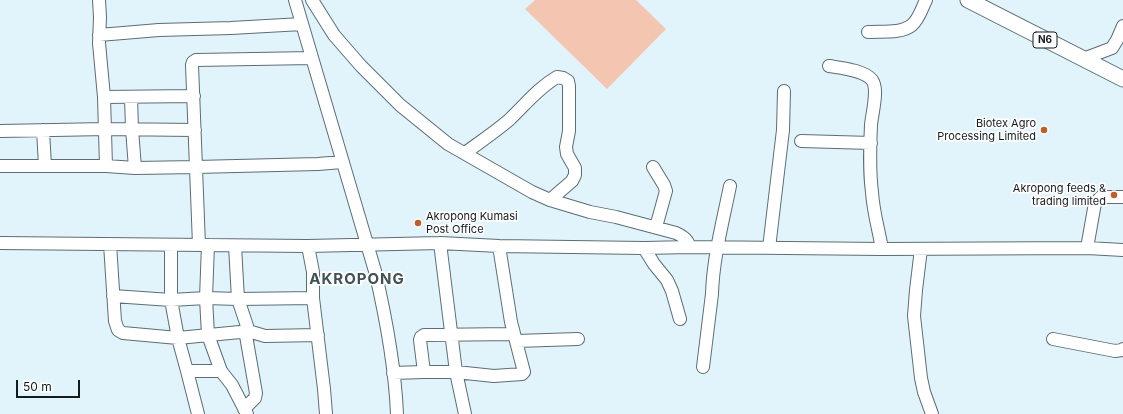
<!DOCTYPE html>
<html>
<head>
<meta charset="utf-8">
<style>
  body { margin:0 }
  #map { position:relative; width:1123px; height:414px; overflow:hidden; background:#e1f4fb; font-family:Inter,sans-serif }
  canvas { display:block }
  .scale { position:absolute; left:16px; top:380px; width:64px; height:18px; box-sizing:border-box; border:2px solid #141b1d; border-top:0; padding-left:5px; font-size:12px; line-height:14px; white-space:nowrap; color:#141b1d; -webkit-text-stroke:3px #fefefe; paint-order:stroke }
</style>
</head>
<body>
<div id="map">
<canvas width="1123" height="414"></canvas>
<div class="scale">50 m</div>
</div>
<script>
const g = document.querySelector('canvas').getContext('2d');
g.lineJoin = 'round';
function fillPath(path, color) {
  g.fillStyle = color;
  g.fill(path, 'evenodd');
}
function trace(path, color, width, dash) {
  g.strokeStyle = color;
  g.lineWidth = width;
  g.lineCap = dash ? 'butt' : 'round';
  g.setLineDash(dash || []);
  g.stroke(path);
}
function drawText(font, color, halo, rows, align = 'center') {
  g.font = font + ' Inter,sans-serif';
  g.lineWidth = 3.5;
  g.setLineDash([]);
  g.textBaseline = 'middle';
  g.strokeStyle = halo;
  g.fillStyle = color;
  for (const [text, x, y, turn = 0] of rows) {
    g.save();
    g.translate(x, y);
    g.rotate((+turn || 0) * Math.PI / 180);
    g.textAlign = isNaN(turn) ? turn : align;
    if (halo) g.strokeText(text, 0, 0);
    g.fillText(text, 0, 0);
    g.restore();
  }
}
fillPath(new Path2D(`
  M535 0H636L666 29 607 89 525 9Z`), '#f4c5b1');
const minor = new Path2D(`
  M99 0 100 17 99 43 104 97 106 166
  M295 0 375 271C386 318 395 366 397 414
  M312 0 334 35 361 66 400 105 448 144 532 192 550 200 590 212 616 217 676 233C684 237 687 239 690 247
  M868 32C882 31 901 34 912 25 919 19 922 8 926 0
  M99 35 159 30 231 28 302 24
  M1083 59 1112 48 1117 40 1123 26
  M829 66C841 68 864 70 872 80 879 89 872 113 871 125 870 148 869 170 872 192 873 211 879 231 882 249
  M104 97 194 96
  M131 97 132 129 135 168
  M43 130 45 166
  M0 131 106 129 195 130
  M801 141 871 143
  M465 153C480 142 495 132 509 120 525 105 538 88 557 77L563 78 568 81 569 86V131L566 147 567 154 575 168V175L572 181 550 200
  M0 166H106L135 168 196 167 318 164 342 162
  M653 167 664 185 666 191 656 227
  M0 243 308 246 440 243 499 246 644 248 690 247 882 249 1087 248 1123 250
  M440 243 456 372 465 414
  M110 244 115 321 118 330 123 333 178 338 240 332 245 330 247 326 238 299 235 246
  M171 245V300L178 338 187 371 198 414
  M199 245 192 65 193 62 196 60 312 58
  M208 245 206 298 208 335 221 371 232 385 247 414
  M308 246 313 272V298L324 389 326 414
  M644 248 654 264 667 280 672 291 680 319
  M769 248 783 130 784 91
  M1087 248 1095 203 1101 197H1123
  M921 249 916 290 914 316 921 378 924 392 932 414
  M113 296 171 300 206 298 238 299 313 298
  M1053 339 1115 351 1122 350 1123 349
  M516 341 578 339
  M703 367 712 294C713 258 723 221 730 186
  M187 371H221
  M424 372 420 340 421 337 424 335 514 334
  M393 373 424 372H456L494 376 522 374 524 372 511 322 499 246
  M244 409 255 398 256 393 245 330 265 336 318 335`);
const major = new Path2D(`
  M968 0 1123 79`);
trace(minor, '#5c6d73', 14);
trace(major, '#5c6d73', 17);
trace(minor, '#fff', 12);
trace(major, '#fff', 15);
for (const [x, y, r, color] of [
  [1044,130,4,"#c25d29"],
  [1114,195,4,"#c25d29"],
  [418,223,4,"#c25d29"]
]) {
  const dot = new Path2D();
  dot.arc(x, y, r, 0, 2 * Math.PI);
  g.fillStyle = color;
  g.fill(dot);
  trace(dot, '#fefefe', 1.5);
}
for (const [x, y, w] of [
  [1045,40,24]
]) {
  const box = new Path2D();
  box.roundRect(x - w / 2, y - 8, w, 16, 3);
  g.fillStyle = '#fefefe';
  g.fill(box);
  trace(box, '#141b1d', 1);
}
drawText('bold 10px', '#141b1d', null, [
  ["N6",1045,40]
]);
drawText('11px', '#141b1d', '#fefefe', [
  ["Biotex Agro",1036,124],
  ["Processing Limited",1036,137],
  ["Akropong feeds &",1106,189],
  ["trading limited",1106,202],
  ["Akropong Kumasi",426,217,"left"],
  ["Post Office",426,230,"left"]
], 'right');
g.letterSpacing = '1px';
drawText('bold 15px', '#415257', '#fefefe', [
  ["AKROPONG",357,279]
]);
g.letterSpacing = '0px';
</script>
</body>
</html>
